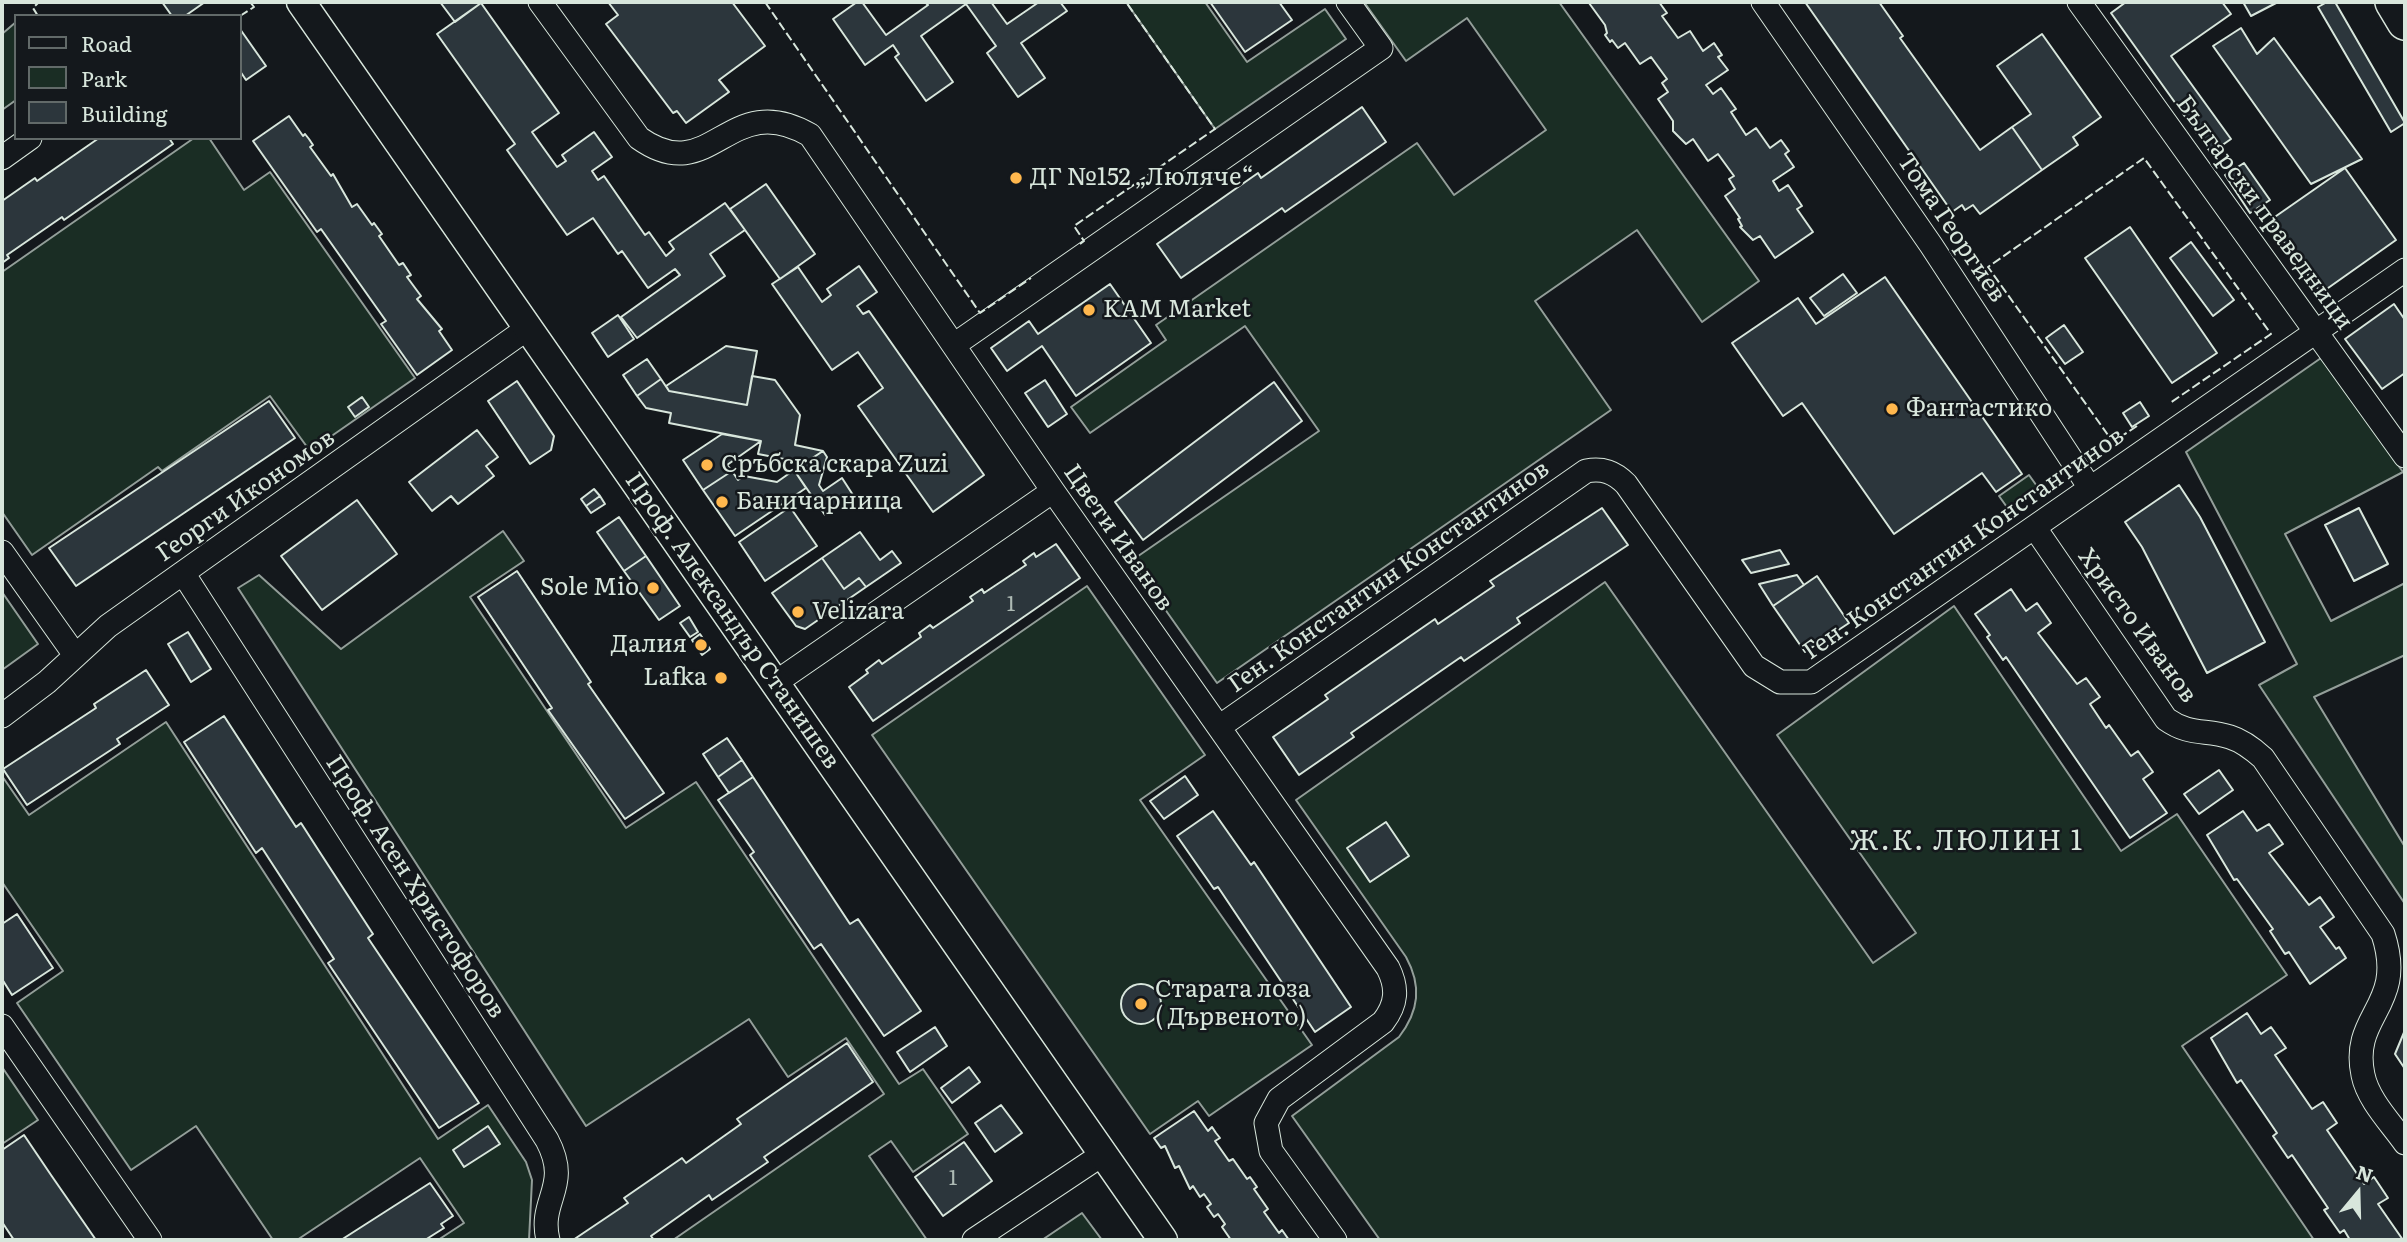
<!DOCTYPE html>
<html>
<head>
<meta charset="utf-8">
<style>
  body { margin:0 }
  #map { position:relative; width:2407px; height:1242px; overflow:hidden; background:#14181c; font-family:Literata,serif }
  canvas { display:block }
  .frame { position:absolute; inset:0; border:4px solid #d8e6dc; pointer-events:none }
  .legend { position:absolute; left:14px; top:14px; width:228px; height:126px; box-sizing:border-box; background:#14181c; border:2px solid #626a69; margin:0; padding:9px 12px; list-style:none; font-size:21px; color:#d8e6dc }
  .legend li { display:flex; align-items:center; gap:14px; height:35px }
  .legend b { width:35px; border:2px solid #626a69 }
  .north { position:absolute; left:2323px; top:1158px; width:70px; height:70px; -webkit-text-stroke:5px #14181c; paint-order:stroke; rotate:19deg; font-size:19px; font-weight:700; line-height:28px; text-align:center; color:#d8e6dc }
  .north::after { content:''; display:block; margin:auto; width:24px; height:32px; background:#d8e6dc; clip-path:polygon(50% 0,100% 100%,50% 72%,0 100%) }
</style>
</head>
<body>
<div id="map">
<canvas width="2407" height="1242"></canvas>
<div class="frame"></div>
<ul class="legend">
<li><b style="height:9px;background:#14181c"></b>Road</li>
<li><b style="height:19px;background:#1a2d24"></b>Park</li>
<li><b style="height:19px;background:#2c363c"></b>Building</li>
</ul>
<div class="north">N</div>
</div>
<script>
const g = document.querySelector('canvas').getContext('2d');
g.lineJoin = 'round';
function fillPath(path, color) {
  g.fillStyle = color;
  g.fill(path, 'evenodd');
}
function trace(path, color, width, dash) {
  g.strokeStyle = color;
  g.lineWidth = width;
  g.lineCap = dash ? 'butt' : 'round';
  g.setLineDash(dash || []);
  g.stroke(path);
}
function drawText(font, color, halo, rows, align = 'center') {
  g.font = font + ' Literata,serif';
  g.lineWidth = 5;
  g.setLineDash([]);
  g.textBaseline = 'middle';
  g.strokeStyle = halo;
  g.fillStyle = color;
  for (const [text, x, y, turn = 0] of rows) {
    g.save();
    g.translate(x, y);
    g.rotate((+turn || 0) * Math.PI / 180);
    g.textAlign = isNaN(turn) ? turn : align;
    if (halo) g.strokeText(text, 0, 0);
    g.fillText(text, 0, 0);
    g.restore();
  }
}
const green = new Path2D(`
  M1126 2H1205L1247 62 1325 9 1346 39 1215 129Z
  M1364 2H1559L1759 281 1702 322 1637 230 1535 301 1611 410 1217 683 1131 561 1319 431 1245 326 1090 433 1071 407 1166 340 1156 325 1417 143 1454 195 1546 130 1467 18 1406 61Z
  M16 22V100L2 110V34Z
  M194 138H209L244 190 270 172 415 378 310 451 270 396 162 471 158 467 32 555 2 512V272Z
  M2321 358 2403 472 2285 534 2331 621 2405 583V655L2314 697 2405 847V904L2259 685 2297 664 2186 452Z
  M2029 475 2039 489 2009 510 1999 496Z
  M503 531 524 561 470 597 626 828 696 782 899 1084 923 1069 968 1134 913 1172 891 1141 869 1156 927 1240H673L884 1094 846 1038 788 1077 749 1019 586 1126 238 588 259 575 341 649Z
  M1605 582 1873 963 1916 933 1777 735 1954 606 2121 851 2177 814 2287 975 2182 1046 2314 1240H1380L1292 1116 1399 1037C1419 1011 1422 986 1406 957L1296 800Z
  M1087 586 1205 755 1140 800 1312 1045 1209 1116 1198 1101 1150 1134 872 735Z
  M2 592 38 644 2 670Z
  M166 722 438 1139 488 1105 526 1162 532 1180 529 1240H438L464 1223 420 1158 297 1240H273L196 1126 131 1170 17 1003 63 971 2 882V776L29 815Z
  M2 1067 38 1120 2 1144Z
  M1082 1213 1102 1240H1042Z`);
fillPath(green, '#1a2d24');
trace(green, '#939e99', 2);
const building = new Path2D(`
  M162 2H205L185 16H172Z
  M440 2H480L481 3 455 22Z
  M608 2H732L765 46 719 80 729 92 686 123 677 111 673 113 606 24 618 15Z
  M857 2H862L886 35 928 5 925 2H991L1007 24 1039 2H1060L1067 11 1021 43 1045 78 1018 97 987 53 996 46 966 4 921 36 953 82 926 101 895 57 899 54 893 45 865 65 833 19Z
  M1210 2H1279L1292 20 1245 52Z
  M1659 2 1667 13 1662 16 1678 38 1690 31 1703 51 1714 43 1722 55 1718 57 1728 70 1706 85 1713 94 1721 88 1736 109 1731 112 1746 135 1756 128 1770 148 1781 140 1789 151 1785 154 1794 167 1773 181 1779 191 1788 185 1802 206 1797 209 1813 232 1775 258 1760 236 1753 240 1740 227 1742 226 1738 219 1740 218 1725 196 1735 189 1729 179 1734 176 1718 154 1708 161 1693 139 1686 144 1673 131V121L1658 99 1668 92 1662 83 1667 79 1651 57 1640 64 1625 43 1618 48 1612 40 1610 42 1605 35 1607 33 1605 25 1589 3Z
  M1805 2H1879L1903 36 1900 38 1980 150 2012 127 2042 170 1980 214 1973 205 1965 210 1962 205 1952 212Z
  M2126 2H2222L2231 14 2171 56 2231 139 2211 153 2111 13Z
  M2243 2H2278L2251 16Z
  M2327 2H2335L2405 123 2391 132 2318 7Z
  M481 3 559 113 532 132 557 167 566 161 562 155 594 132 612 157 592 171 598 180 604 176 645 235 649 232 666 256 674 249 669 242 725 203 745 230 710 254 725 276 637 338 621 317 680 275 675 269 648 288 622 251 618 254 593 218 567 235 507 150 515 144 437 34Z
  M2241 28 2257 54 2274 38 2362 159 2311 184 2213 46Z
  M240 29 266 66 246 80 240 71Z
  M2042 34 2101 117 2073 137 2078 145 2042 170 2012 127 2031 114 1997 66Z
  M1362 107 1386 142 1285 212 1282 208 1181 278 1157 244 1258 173 1261 178Z
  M289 116 303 136 305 134 309 139 313 145 310 147 331 176 333 174 352 207 357 204 372 225 374 223 382 234 379 236 399 265 403 263 411 275 407 277 421 296 417 299 442 329 439 331 452 350 417 375 381 324 386 321 321 229 317 232 253 141Z
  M99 138H169L173 144 64 220 62 217 7 255 9 258 2 263V201L35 178 37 181Z
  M2244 163 2270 200 2250 213 2225 175Z
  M2345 168 2396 240 2321 293 2269 221Z
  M766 184 815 254 780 279 730 209Z
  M2130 227 2217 353 2172 383 2085 258Z
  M2191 242 2234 300 2213 316 2170 258Z
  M859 266 877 292 857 306 863 314 869 311 984 475 933 512 858 406 883 388 858 352 832 370 772 284 798 267 822 302 831 295 827 289Z
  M1843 274 1857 293 1824 316 1810 298Z
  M1885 277 2022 474 1996 492 1982 473 1894 534 1802 403 1783 416 1732 343 1798 298 1816 324Z
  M1110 284 1151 343 1076 396 1042 346 1007 371 991 348 1029 321 1038 334Z
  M2394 304 2405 320V373L2382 389 2345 339Z
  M618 315 634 339 608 357 592 333Z
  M2064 325 2083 352 2065 364 2046 338Z
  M726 346 757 351 747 405 669 391 666 386Z
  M647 359 661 379 637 396 623 375Z
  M752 376 775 380 800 415 795 445 823 451 805 463 758 454 761 441 669 423 671 413 646 408 637 396 661 379 669 391 747 405Z
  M1045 380 1067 414 1048 427 1025 393Z
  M517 381 554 436 551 450 530 464 488 401Z
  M1274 382 1302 421 1143 540 1115 502Z
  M362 397 369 407 355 417 348 407Z
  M269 401 295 438 76 586 49 548Z
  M2140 402 2149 416 2132 427 2123 413Z
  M477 430 498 457 486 466 494 476 458 504 451 496 432 511 409 482Z
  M722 434 761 441 727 465 732 471 703 490 683 460Z
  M823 451 827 457 819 485 823 491 842 478 853 495 825 515 794 470Z
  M794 470 806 488 735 536 703 490 732 471 738 480 744 476 777 482Z
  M2179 485 2200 517 2265 642 2207 673 2142 547 2125 522Z
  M594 489 600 496 586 506 581 499Z
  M600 496 605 504 591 513 586 506Z
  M357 500 397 554 322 610 281 556Z
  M790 507 817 546 765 581 739 542Z
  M1602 508 1628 545 1517 618 1520 623 1464 661 1461 657 1351 733 1354 737 1299 775 1273 737 1328 699 1325 695 1435 619 1438 624 1494 586 1490 581Z
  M2359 508 2388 564 2354 581 2325 525Z
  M619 517 646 556 624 571 597 532Z
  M860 532 880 560 892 551 901 563 866 587 859 578 844 589 822 558Z
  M1056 544 1080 578 873 721 849 687 868 673 866 670 879 660 882 664 921 637 919 633 930 625 933 628 973 601 970 597 982 589 984 593 1026 565 1023 561 1034 553 1036 557Z
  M1780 550 1789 564 1751 573 1742 560Z
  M646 556 680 606 659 620 624 571Z
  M822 558 844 589 859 578 866 587 805 629 796 626 772 593Z
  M517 571 591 682 588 684 664 793 625 819 548 710 552 708 478 597Z
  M1797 575 1804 585 1773 606 1759 584Z
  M1817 576 1849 623 1805 652 1773 606Z
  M2011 589 2026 611 2037 603 2051 623 2038 633 2077 684 2086 678 2100 697 2090 704 2106 728 2109 725 2131 756 2138 751 2153 772 2143 779 2167 813 2130 838 2006 657 2003 660 1987 637 1990 635 1975 614Z
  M689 617 698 632 690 637 680 623Z
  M188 632 211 669 191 682 168 644Z
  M700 634 710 649 702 655 692 640Z
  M146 670 169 705 117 739 120 744 27 805 3 769 96 708 94 704Z
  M224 716 296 827 301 823 319 851 373 934 368 938 479 1103 439 1128 328 963 334 959 262 848 256 853 184 742Z
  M727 738 742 760 718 777 703 754Z
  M742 760 753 777 729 793 718 777Z
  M2219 770 2233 790 2199 814 2184 794Z
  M1185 776 1198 795 1164 819 1150 801Z
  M753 777 850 924 858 919 921 1011 884 1036 821 944 814 949 750 855 754 852 718 800Z
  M1213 811 1251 865 1254 862 1351 1007 1315 1032 1218 887 1214 889 1177 836Z
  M2243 811 2257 831 2269 824 2283 844 2269 853 2309 905 2320 897 2334 917 2320 927 2336 949 2339 947 2346 958 2310 984 2289 952 2285 954 2270 931 2273 929 2237 879 2234 880 2207 835Z
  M1386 822 1409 856 1370 882 1347 848Z
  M17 914 53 968 12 995 2 979V924Z
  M1121 1004a20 20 0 1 1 40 0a20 20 0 1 1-40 0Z
  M2247 1013 2261 1034 2271 1027 2286 1048 2275 1055 2312 1109 2323 1102 2337 1123 2327 1130 2364 1184 2374 1177 2388 1198 2378 1204 2403 1240H2350L2344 1230 2340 1233 2324 1210 2328 1208 2292 1155 2288 1158 2273 1136 2277 1133 2241 1080 2237 1083 2211 1038Z
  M935 1027 947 1046 910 1072 897 1052Z
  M2405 1030V1069L2395 1054Z
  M847 1043 873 1082 764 1157 768 1162 712 1200 709 1195 651 1236 654 1240H573L628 1203 624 1198 682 1158 686 1163 741 1124 737 1119Z
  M969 1067 980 1082 952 1103 941 1088Z
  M1001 1105 1022 1133 995 1152 975 1123Z
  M1194 1111 1208 1131 1212 1127 1216 1133 1220 1138 1215 1141 1229 1161 1233 1159 1247 1179 1250 1177 1257 1187 1254 1189 1268 1209 1264 1212 1279 1233 1282 1230 1289 1240H1231L1222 1227 1225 1224 1218 1214 1214 1217 1207 1207 1211 1204 1204 1194 1200 1197 1193 1186 1190 1189 1179 1166 1175 1168 1165 1146 1161 1148 1154 1138Z
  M488 1126 500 1144 464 1167 453 1150Z
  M24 1135 51 1175 96 1240H14L2 1222V1150Z
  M964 1142 992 1181 943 1216 915 1177Z
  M430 1183 453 1216 441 1224 444 1228 425 1240H341Z`);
fillPath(building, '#2c363c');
trace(building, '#d8e6dc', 2);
const minor = new Path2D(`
  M540 2 639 138C712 190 728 87 810 135L1053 491 1388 968C1398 988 1397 1004 1383 1022L1279 1099 1266 1123 1271 1151 1335 1240
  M1763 2 1931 245 2090 488
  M2079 2 2405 456
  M2 158 30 138
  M954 345 1381 48 1348 2
  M2035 528 2166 719C2190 736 2205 729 2230 737 2243 741 2253 749 2263 758L2383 934C2407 1007 2350 1014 2363 1075 2368 1100 2391 1123 2405 1143
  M2 552 75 655
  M183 573 547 1140C572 1187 538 1199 548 1240
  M775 683 1053 491
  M2 716 47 682 108 626 528 328
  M1219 727 1586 471C1603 468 1614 472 1626 484L1754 666 1780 682H1811L2405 270
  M2 1026 150 1240
  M974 1240 1103 1154`);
const tertiary = new Path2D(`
  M301 2 1163 1240`);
const primary = new Path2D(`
  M2393 2 2405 22`);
trace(minor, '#d8e6dc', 25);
trace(tertiary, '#d8e6dc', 31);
trace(primary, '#d8e6dc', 38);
trace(minor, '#14181c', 23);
trace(tertiary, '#14181c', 28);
trace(primary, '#14181c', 35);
trace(new Path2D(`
  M765 2 980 313 1031 278
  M38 16 33 8 39 2
  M240 16 254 7 250 2
  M1080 244 1084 241 1074 226 1215 129 1126 2
  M2137 426 2113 442 1988 267 2144 158 2271 334 2170 403`), '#d8e6dc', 2, [9, 3.5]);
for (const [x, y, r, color] of [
  [1016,178,7,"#ffb74d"],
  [1089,310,7,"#ffb74d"],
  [1892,409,7,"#ffb74d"],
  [707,465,7,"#ffb74d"],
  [722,502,7,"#ffb74d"],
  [653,588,7,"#ffb74d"],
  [798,612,7,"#ffb74d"],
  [701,645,7,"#ffb74d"],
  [721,678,7,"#ffb74d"],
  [1141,1004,7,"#ffb74d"]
]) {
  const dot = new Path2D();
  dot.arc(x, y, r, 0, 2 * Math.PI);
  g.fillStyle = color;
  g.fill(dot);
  trace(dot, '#14181c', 2.5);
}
drawText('21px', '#adbab4', null, [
  ["1",1011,605],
  ["1",953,1179]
]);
drawText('24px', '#d8e6dc', '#14181c', [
  ["ДГ №152 „Люляче“",1030,178],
  ["KAM Market",1103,310],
  ["Фантастико",1906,409],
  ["Сръбска скара Zuzi",721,465],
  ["Баничарница",736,502],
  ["Sole Mio",639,588,"right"],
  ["Velizara",812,612],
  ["Далия",687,645,"right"],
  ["Lafka",707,678,"right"],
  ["Старата лоза",1155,990],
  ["( Дървеното)",1155,1018]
], 'left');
drawText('24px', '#d8e6dc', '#14181c', [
  ["Български праведници",2264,213,54],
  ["Тома Георгиев",1951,228,56],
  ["Георги Икономов",246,496,-35],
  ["Цвети Иванов",1118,538,55],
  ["Ген. Константин Константинов",1964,544,-35],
  ["Ген. Константин Константинов",1389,577,-35],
  ["Проф. Александър Станишев",732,621,55],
  ["Христо Иванов",2137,626,54],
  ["Проф. Асен Христофоров",415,887,57]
]);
g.letterSpacing = '2px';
drawText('28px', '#d8e6dc', '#14181c', [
  ["Ж.К. ЛЮЛИН 1",1967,842]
]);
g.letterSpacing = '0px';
</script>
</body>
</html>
